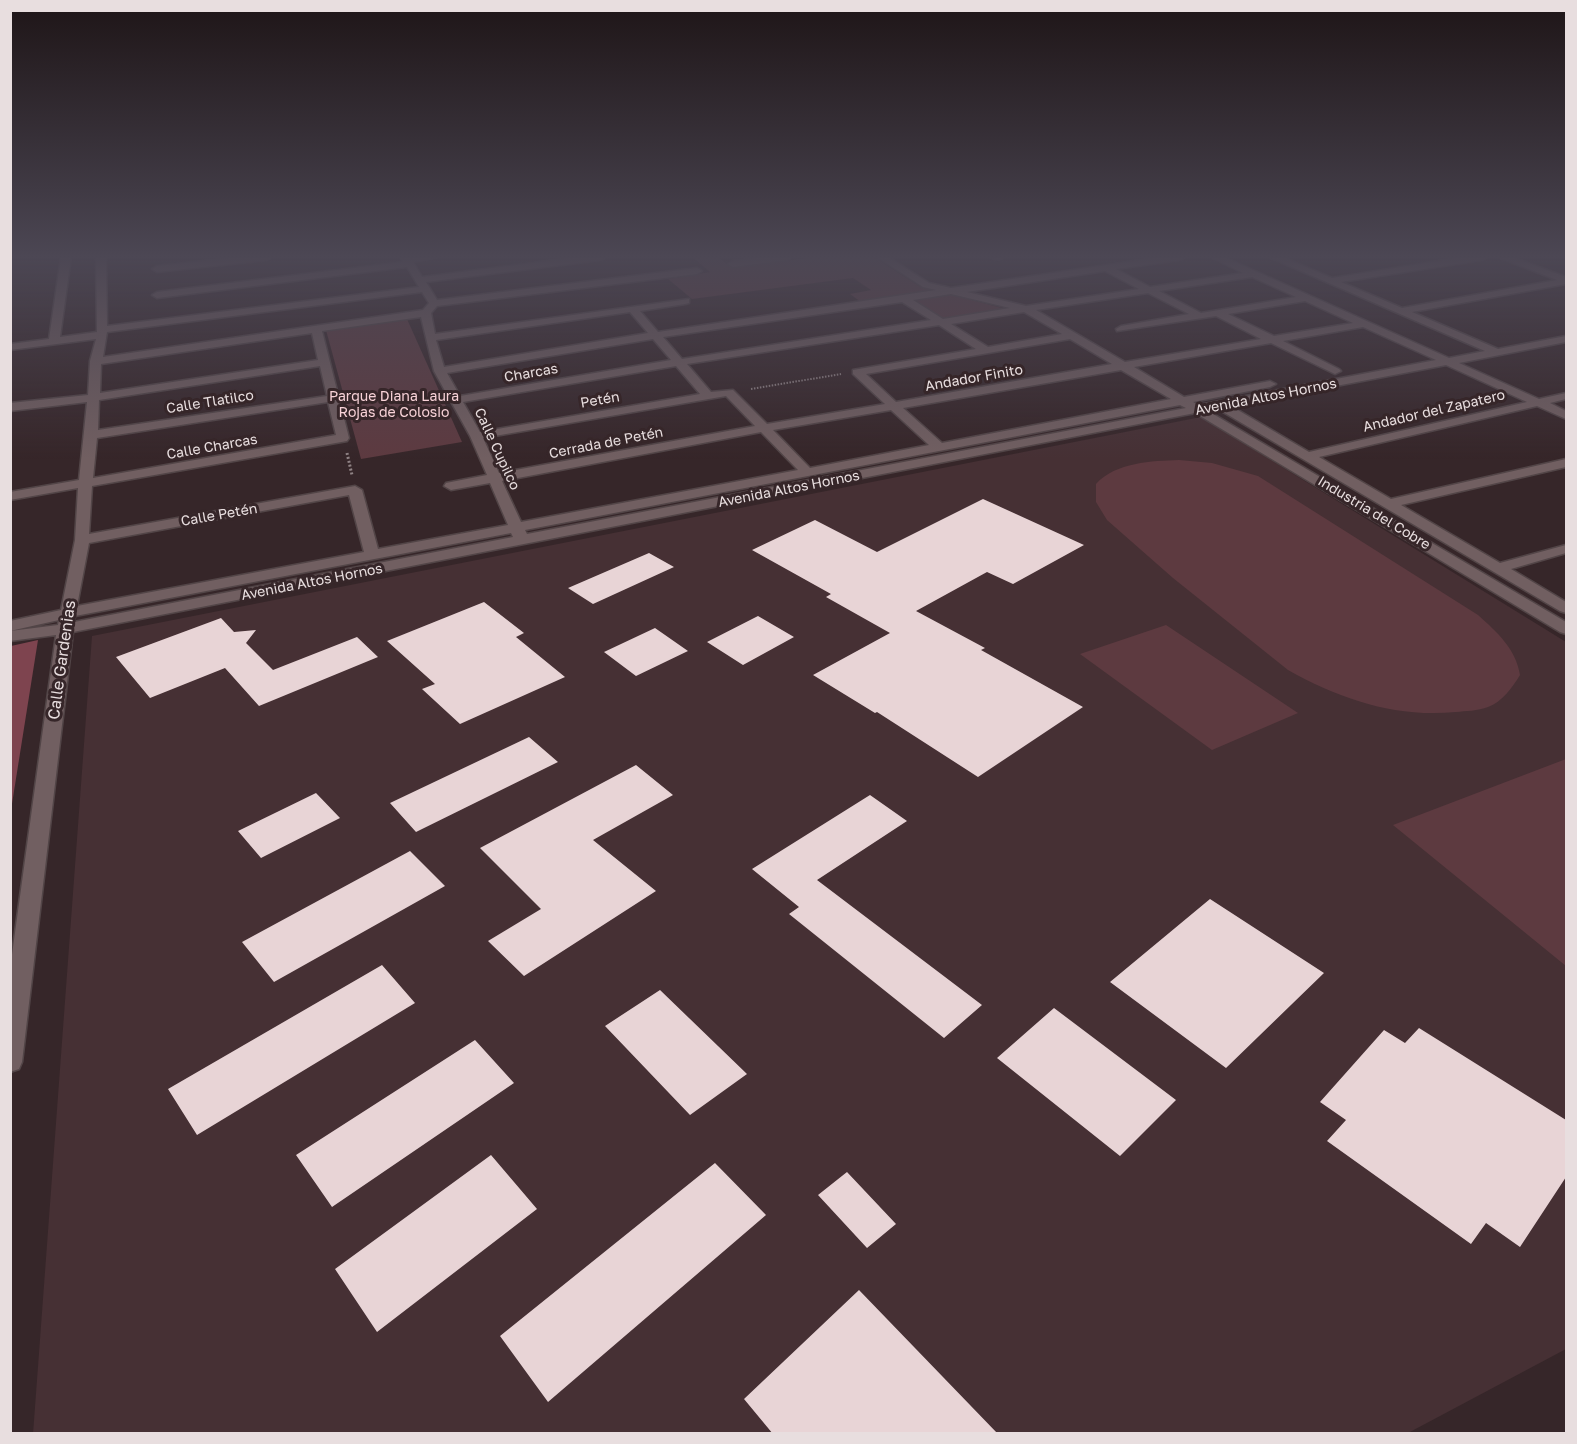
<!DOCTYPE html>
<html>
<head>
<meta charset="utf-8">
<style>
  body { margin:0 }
  #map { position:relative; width:1577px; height:1444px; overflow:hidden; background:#362629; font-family:"Golos Text",sans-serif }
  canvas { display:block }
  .frame { position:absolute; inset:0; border:12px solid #e8dedf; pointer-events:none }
</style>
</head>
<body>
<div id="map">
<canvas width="1577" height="1444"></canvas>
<div class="frame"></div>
</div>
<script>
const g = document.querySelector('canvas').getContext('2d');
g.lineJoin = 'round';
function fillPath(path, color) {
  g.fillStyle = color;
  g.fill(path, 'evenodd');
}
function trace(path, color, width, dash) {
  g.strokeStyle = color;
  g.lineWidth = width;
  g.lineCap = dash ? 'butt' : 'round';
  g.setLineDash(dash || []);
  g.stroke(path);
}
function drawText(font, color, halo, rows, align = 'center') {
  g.font = font + ' "Golos Text",sans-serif';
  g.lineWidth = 6;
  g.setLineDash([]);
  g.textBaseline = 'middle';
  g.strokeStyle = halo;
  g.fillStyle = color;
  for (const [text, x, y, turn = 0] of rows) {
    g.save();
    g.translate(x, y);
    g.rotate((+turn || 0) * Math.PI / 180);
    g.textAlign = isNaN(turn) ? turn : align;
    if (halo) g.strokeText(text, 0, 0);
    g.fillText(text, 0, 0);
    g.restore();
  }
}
fillPath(new Path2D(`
  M1201 417 1566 642V1349L1408 1433 33 1434 92 636Z`), '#463034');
fillPath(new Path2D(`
  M692 257H718L731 267 815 257H874L919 286 1006 309 931 320 894 297 861 302 850 294 871 290 853 278 692 299 668 279 710 272Z
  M407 319 462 442 361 459 326 330Z
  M1179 460 1212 463 1258 476 1478 615C1497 632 1516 649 1520 675 1512 688 1502 702 1488 707 1478 711 1465 711 1456 712 1395 718 1340 699 1288 670L1173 578 1107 520 1096 502V484C1116 462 1152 461 1179 460Z
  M1166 625 1298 713 1212 750 1080 654Z
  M1566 759V966L1393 825Z`), '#5d3a40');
fillPath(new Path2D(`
  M38 640 11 810V646Z`), '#7e444f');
fillPath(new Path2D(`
  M983 499 1084 545 1013 584 987 572 916 611 985 648 981 650 1083 707 978 777 877 712 875 713 813 675 890 633 826 597 831 594 752 550 815 520 877 552Z
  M649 553 674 567 593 604 568 588Z
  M484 602 524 633 516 637 565 677 460 724 422 689 435 684 387 641Z
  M758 616 794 637 743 665 707 642Z
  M221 618 234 632 256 630 246 643 273 670 357 637 378 657 259 706 225 668 150 698 116 657Z
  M655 628 688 651 636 676 604 652Z
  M529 737 558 762 416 832 390 803Z
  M636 765 673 795 593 840 656 891 524 976 488 941 541 909 480 848Z
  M316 793 340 818 261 858 238 831Z
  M870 795 907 821 817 880 982 1005 944 1038 789 914 799 907 752 869Z
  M410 851 445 886 274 982 242 942Z
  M1210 899 1324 973 1226 1068 1110 982Z
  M382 965 415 1003 197 1135 168 1089Z
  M660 990 747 1074 690 1115 605 1026Z
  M1054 1008 1176 1100 1120 1156 997 1058Z
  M1419 1028 1566 1120V1177L1520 1247 1486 1223 1471 1244 1327 1141 1346 1120 1320 1102 1384 1030 1405 1043Z
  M475 1040 514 1083 332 1207 296 1155Z
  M491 1155 537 1209 377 1332 335 1269Z
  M715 1163 766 1215 548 1402 500 1336Z
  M847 1172 896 1224 867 1248 818 1195Z
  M859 1290 998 1434H773L744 1399Z`), '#e8d4d6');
const minor = new Path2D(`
  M61 257H71L60 337 97 332 96 257H106L107 326 419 287 407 267 157 298 152 295 157 292 403 262 400 257H438L413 262 422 277 579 257H606L601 260 426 282 437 300 697 268 702 271 697 274 437 306 431 313 435 334 689 299V303L685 304 640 311 658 332 936 290 923 287 877 257H888L929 283 951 288 1161 257H1185L1180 260 1116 269 1150 287 1243 273 1211 257H1224L1449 358 1485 351 1269 257H1282L1332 278 1464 257H1487L1482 260 1341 282 1402 308 1557 280 1498 257H1512L1566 277V284L1412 312 1498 349 1566 336V342L1459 363 1539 399 1566 393V399L1550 403 1566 411V419L1537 406 1319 457 1391 499 1566 459V467L1401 505 1500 563 1566 545V553L1511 569 1566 602V613L1560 611 1218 409 1208 411 1566 622V634L1560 632 1195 413 73 632 22 1062 19 1069 10 1072V969L56 635 10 641V631L58 625 59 620 10 631V621L61 610 75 540 78 488 10 500V492L79 480 87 402 10 411V403L88 395 90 361 96 339 10 350V344L49 339ZM1105 271 1139 289 1026 306 967 292ZM1252 277 1296 297 1201 313 1159 291ZM422 292 429 303 423 310 103 357 107 332ZM1148 293 1189 314 1121 326 1116 329 1117 331 1216 316 1261 339 1125 362 1036 310ZM951 294 1010 308 943 319 913 300ZM1305 301 1353 323 1274 336 1228 314ZM902 302 931 320 682 359 663 337ZM630 312 648 333 444 367 436 340ZM1024 312 1062 334 988 347 951 324ZM421 317 434 371 470 436 487 475 446 483 444 486 451 490 490 483 508 525 378 549 362 490 355 486 89 534 92 486 347 441 349 438 322 331ZM939 325 976 349 853 370V374L885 404 767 424 733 390 711 392 687 364ZM1363 327 1436 360 1199 405 1193 402 1270 387 1276 384 1270 381 1184 397 1134 367 1271 343 1335 374 1341 371 1339 369 1283 341ZM312 333 318 360 100 393 101 364ZM653 339 671 360 460 396 447 373ZM1070 339 1112 364 896 402 866 374ZM1446 365 1527 402 1309 452 1231 406ZM320 366 327 396 98 430 99 400ZM676 366 700 394 480 432 463 402ZM1121 370 1171 399 942 443 903 408ZM726 396 755 426 499 473 483 438ZM328 402 336 435 93 478 97 438ZM1180 405 1186 408 527 534 525 530ZM891 410 929 445 810 468 773 430ZM761 432 798 470 521 522 502 481ZM349 495 364 552 77 606 89 543ZM511 533 513 537 74 622 75 616Z
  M241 257H272L267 260 157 272 152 269 157 266Z
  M765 257H792L787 260 733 267 728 264 733 261Z
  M990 257H1004L999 260Z`);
trace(minor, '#524547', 3);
trace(new Path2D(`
  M751 389 841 374`), '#908385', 2, [1.5, 1.5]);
trace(new Path2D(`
  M347 453 352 475`), '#908385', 3, [2, 2]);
fillPath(minor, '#715f61');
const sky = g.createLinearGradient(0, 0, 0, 459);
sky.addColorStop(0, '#1e1517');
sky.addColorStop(0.56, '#4c4754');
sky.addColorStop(1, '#4c475400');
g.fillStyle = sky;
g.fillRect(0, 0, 1577, 459);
drawText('14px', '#e8dedf', '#362629', [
  ["Charcas",531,373,-10],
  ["Andador Finito",974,378,-10],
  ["Avenida Altos Hornos",1266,397,-11],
  ["Petén",600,400,-10],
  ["Calle Tlatilco",210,402,-9],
  ["Andador del Zapatero",1434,411,-13],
  ["Cerrada de Petén",606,443,-11],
  ["Calle Charcas",212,447,-10],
  ["Calle Cupilco",497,449,65],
  ["Avenida Altos Hornos",789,489,-11],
  ["Industria del Cobre",1374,513,31],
  ["Calle Petén",219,515,-10],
  ["Avenida Altos Hornos",312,582,-11]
]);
drawText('14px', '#f8d2d7', '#362629', [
  ["Parque Diana Laura",394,397],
  ["Rojas de Colosio",394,413]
]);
drawText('16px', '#e8dedf', '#362629', [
  ["Calle Gardenias",62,660,-82]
]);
</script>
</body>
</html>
